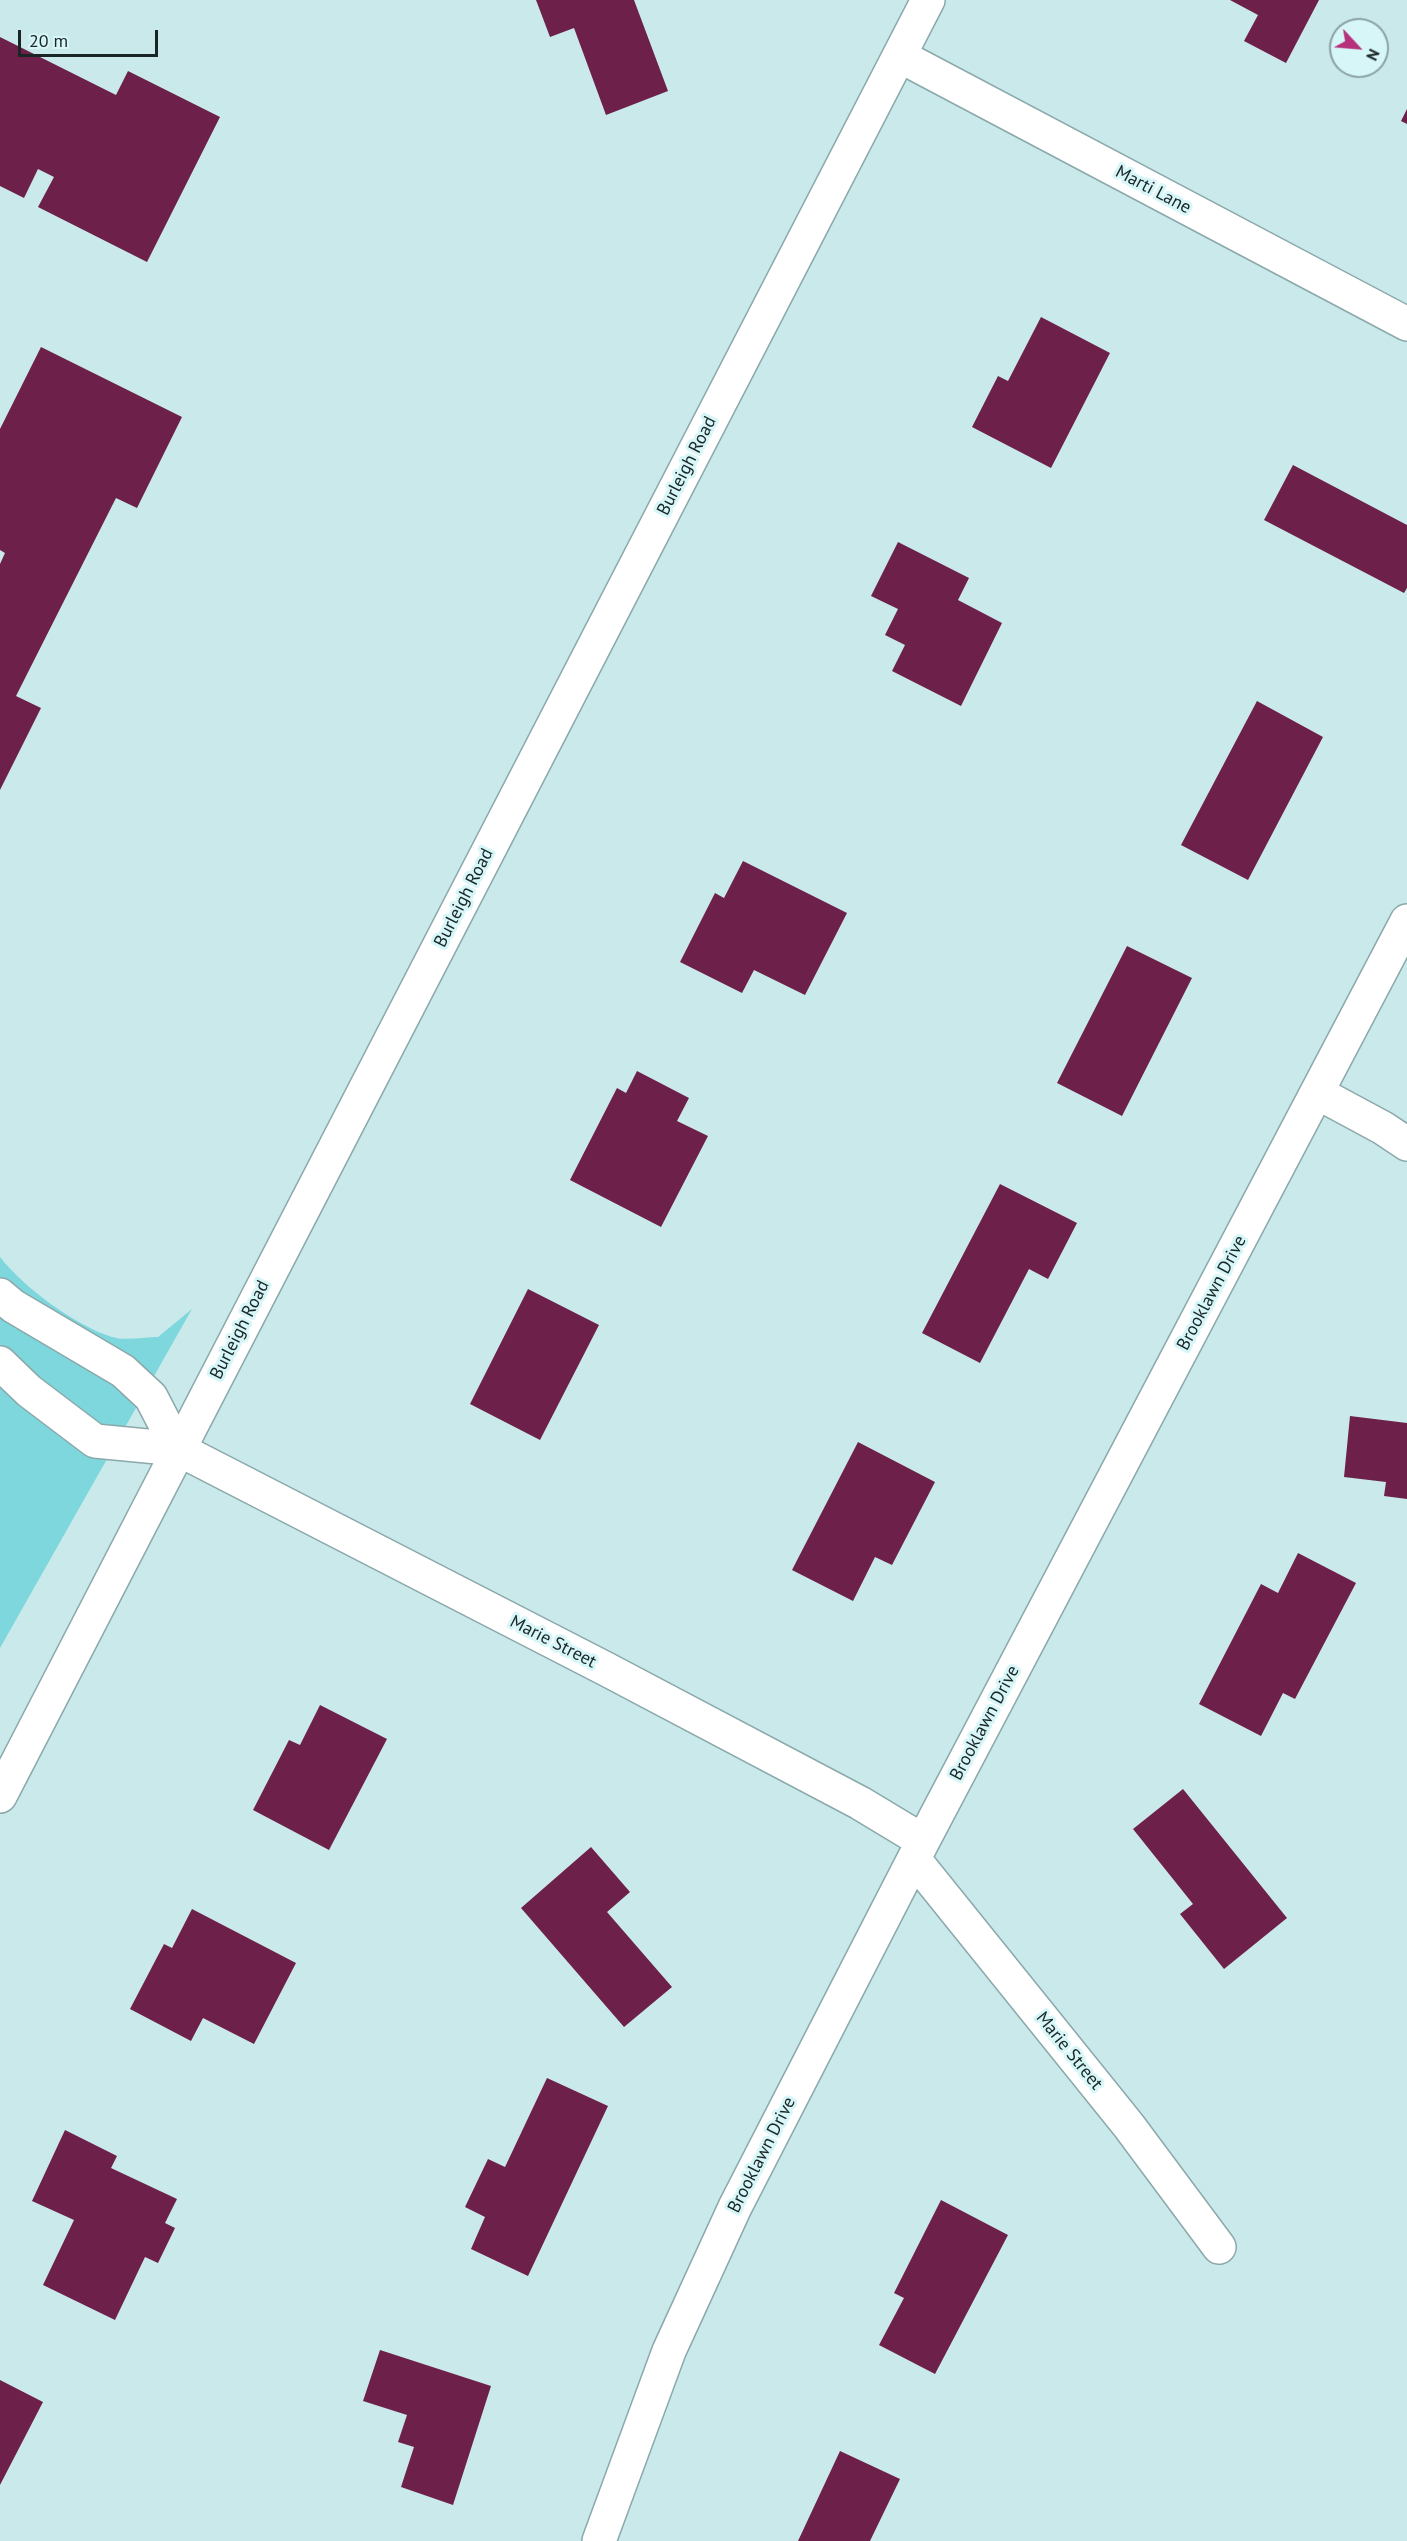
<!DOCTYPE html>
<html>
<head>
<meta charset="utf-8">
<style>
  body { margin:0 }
  #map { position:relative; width:1407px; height:2541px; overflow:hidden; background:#cae9eb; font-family:"PT Sans",sans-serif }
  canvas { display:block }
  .north { position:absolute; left:1329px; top:18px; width:60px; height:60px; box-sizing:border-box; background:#d7f6f8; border:2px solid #8ba2a4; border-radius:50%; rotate:116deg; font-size:16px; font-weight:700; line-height:24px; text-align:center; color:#1a2526 }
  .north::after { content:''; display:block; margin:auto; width:21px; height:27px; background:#b5327b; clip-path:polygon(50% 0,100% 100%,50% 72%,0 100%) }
  .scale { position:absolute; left:18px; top:30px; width:140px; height:27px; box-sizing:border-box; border:3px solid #1a2526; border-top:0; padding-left:8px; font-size:18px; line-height:21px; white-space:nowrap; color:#1a2526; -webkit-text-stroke:4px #d7f6f8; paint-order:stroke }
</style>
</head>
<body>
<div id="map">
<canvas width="1407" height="2541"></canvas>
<div class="north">N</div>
<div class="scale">20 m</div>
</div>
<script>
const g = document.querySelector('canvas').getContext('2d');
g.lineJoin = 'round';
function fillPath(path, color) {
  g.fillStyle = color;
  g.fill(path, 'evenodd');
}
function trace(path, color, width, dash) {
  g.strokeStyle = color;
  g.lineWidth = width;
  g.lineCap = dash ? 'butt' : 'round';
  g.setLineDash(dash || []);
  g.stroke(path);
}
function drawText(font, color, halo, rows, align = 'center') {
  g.font = font + ' "PT Sans",sans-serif';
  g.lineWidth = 6;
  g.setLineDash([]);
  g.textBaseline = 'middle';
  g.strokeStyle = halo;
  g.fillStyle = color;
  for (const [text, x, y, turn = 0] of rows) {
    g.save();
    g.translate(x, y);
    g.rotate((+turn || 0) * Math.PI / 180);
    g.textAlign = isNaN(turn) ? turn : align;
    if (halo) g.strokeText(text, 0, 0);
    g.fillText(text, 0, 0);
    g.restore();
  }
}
fillPath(new Path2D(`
  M0 1257C23 1287 76 1326 112 1337 125 1341 144 1337 158 1337L192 1309 0 1648Z`), '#7dd7dc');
fillPath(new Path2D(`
  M536 0H634L668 91 606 115 574 28 550 37Z
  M1230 0H1319L1286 63 1244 41 1258 15Z
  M0 37 116 95 128 71 220 117 147 262 38 207 54 177 38 169 24 198 0 186Z
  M1407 109V124L1401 121Z
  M1041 317 1110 353 1051 468 972 427 998 376 1008 381Z
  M41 347 182 417 137 508 116 498 16 696 41 708 0 790V564L5 553 0 550V429Z
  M1293 465 1407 525V588L1404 593 1264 520Z
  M898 542 969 578 958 600 1002 623 961 706 892 671 905 645 885 635 898 609 871 596Z
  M1257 701 1323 737 1248 880 1181 845Z
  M743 861 847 913 805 995 754 970 742 993 680 962 715 893 724 898Z
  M1127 946 1192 978 1122 1116 1057 1083Z
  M637 1071 689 1098 677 1121 708 1136 661 1227 570 1180 617 1088 626 1093Z
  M1000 1184 1077 1223 1048 1279 1029 1269 980 1363 922 1333Z
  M528 1289 599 1325 540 1440 470 1404Z
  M1350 1416 1407 1423V1499L1384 1496 1386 1482 1344 1477Z
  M858 1442 935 1482 892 1565 875 1557 853 1601 792 1570Z
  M1298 1553 1356 1583 1295 1699 1283 1693 1261 1736 1199 1704 1261 1584 1278 1593Z
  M320 1705 387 1739 329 1850 253 1810 289 1740 300 1745Z
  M1183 1789 1287 1918 1224 1969 1180 1914 1193 1904 1133 1829Z
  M591 1847 630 1892 607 1912 672 1987 624 2027 521 1908Z
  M192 1909 296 1963 254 2044 203 2018 191 2041 130 2009 164 1944 172 1948Z
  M547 2078 608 2106 528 2276 471 2249 485 2217 465 2207 488 2159 505 2167Z
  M65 2130 117 2156 111 2168 177 2199 165 2223 175 2228 158 2263 145 2257 115 2320 43 2285 74 2220 32 2201Z
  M941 2200 1008 2235 935 2374 879 2345 904 2298 894 2293Z
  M380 2350 491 2386 453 2505 401 2487 414 2447 398 2442 407 2415 363 2401Z
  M0 2380 43 2402 0 2485Z
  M840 2451 900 2479 870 2541H798Z`), '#6d2049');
const minor = new Path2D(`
  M900 56 1407 324
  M1318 1093 1383 1128 1407 1144
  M0 1295 13 1306 123 1371 151 1397 178 1449
  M0 1363 29 1391 95 1441 178 1449 606 1669 860 1803 923 1841
  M914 1859 1129 2126 1219 2247
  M599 2541 669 2351 735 2207 923 1841 1407 921`);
const tertiary = new Path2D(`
  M0 1796 928 0`);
trace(minor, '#8ba8aa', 36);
trace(tertiary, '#8ba8aa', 36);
trace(minor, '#fff', 33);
trace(tertiary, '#fff', 33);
drawText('18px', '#1a2526', '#d7f6f8', [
  ["Marti Lane",1153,190,28],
  ["Burleigh Road",687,466,-63],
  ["Burleigh Road",464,898,-63],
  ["Brooklawn Drive",1212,1293,-62],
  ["Burleigh Road",240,1330,-63],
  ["Marie Street",553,1642,27],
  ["Brooklawn Drive",985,1723,-62],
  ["Marie Street",1069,2051,51],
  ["Brooklawn Drive",762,2155,-63]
]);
</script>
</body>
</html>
